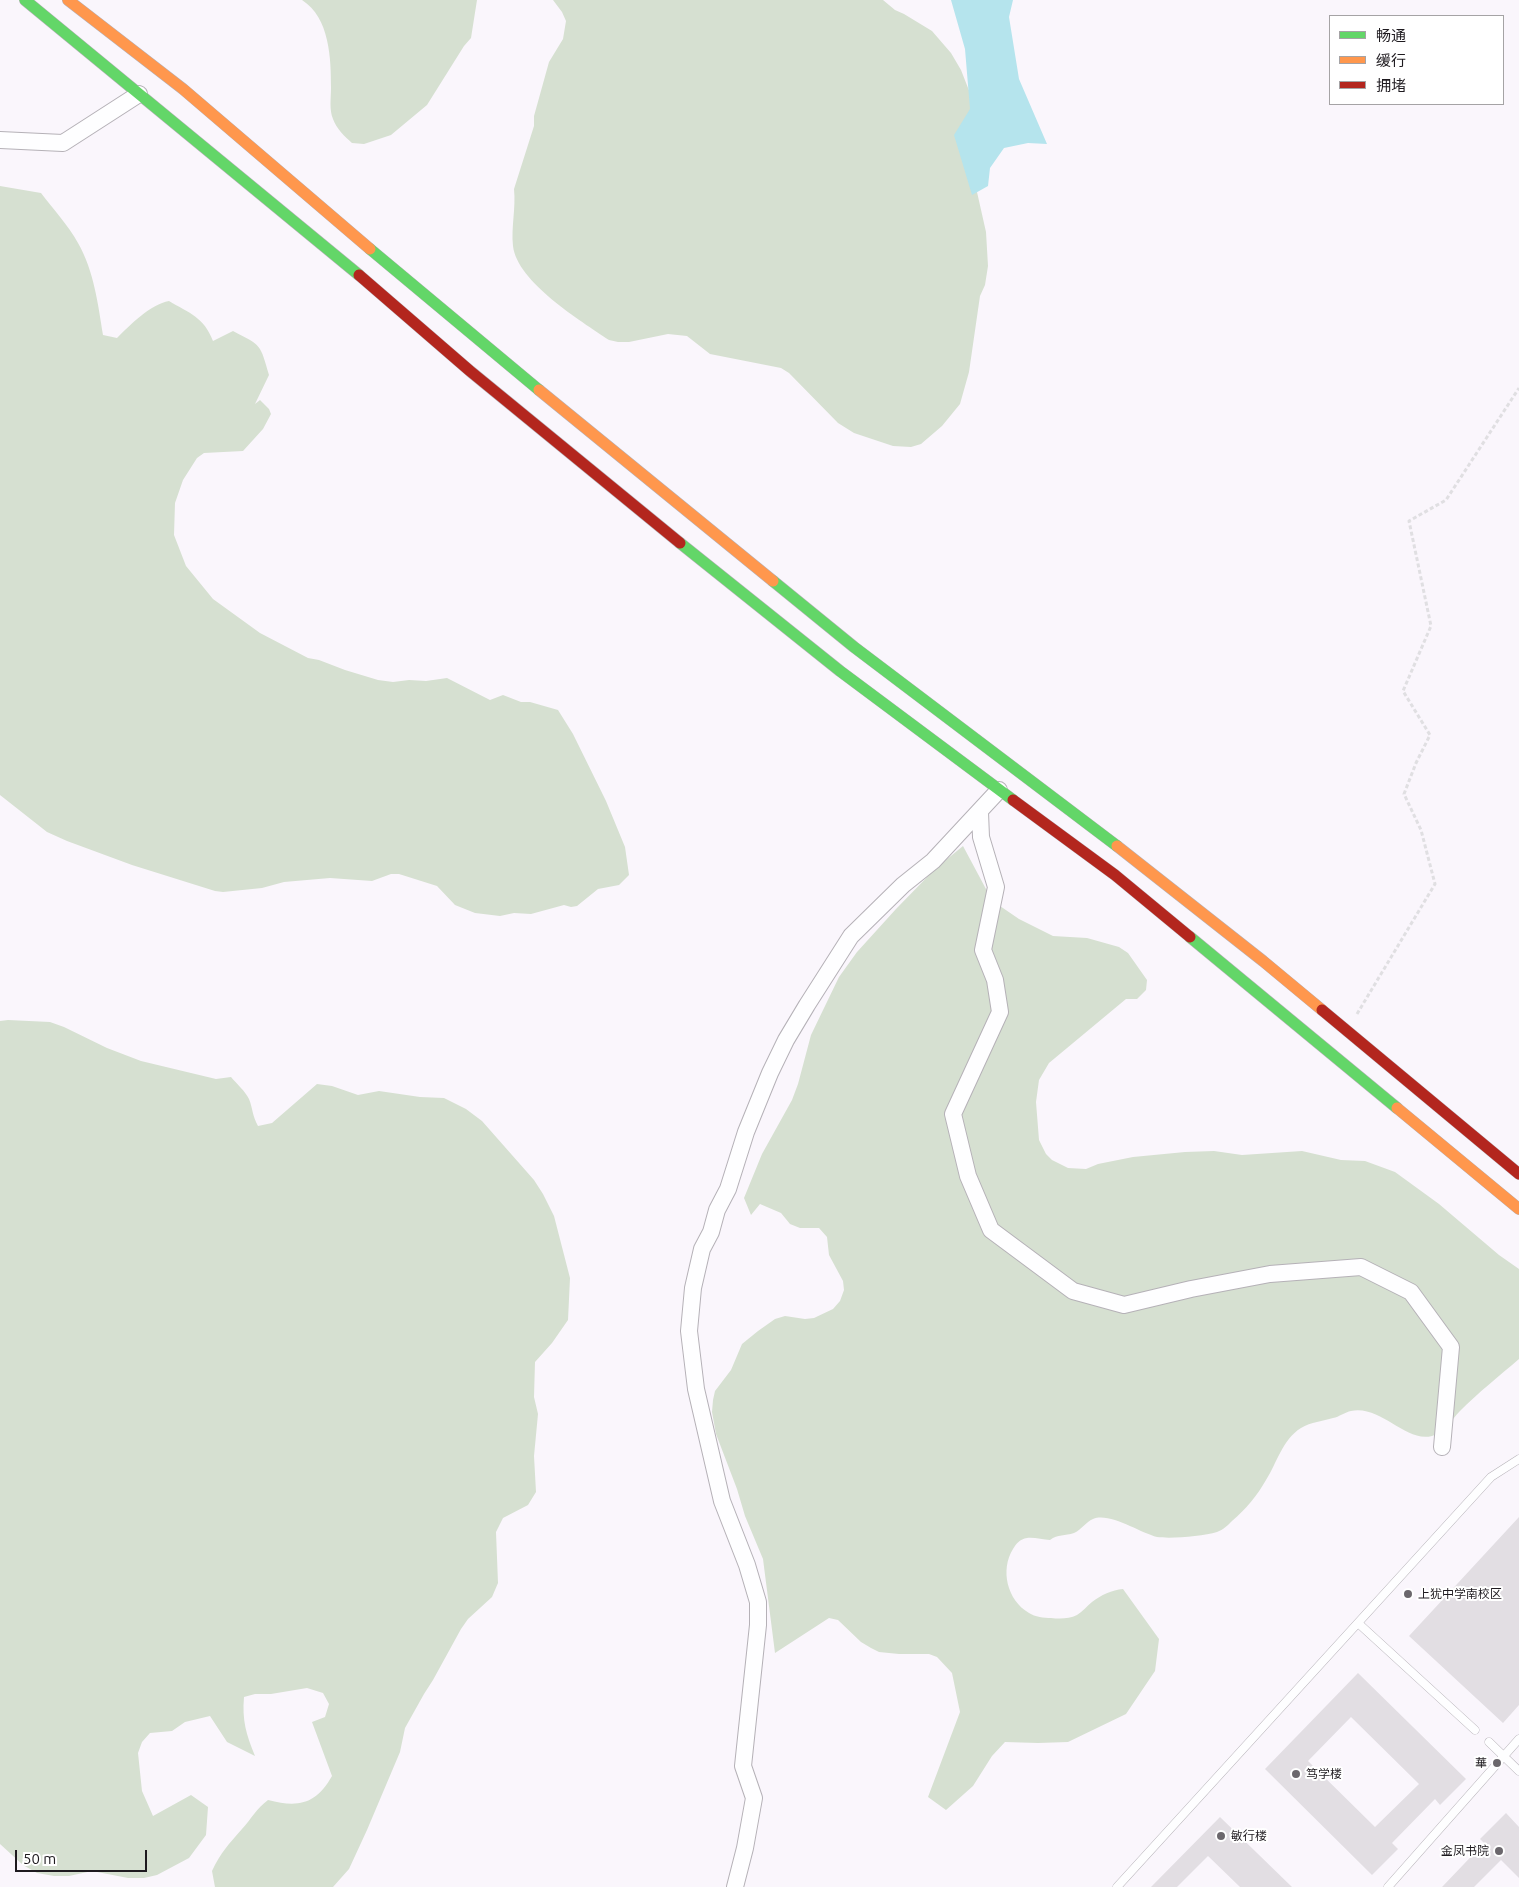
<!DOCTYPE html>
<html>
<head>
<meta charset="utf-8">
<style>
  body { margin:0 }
  #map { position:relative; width:1519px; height:1887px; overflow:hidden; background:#faf6fc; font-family:Ubuntu,"Noto Sans SC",sans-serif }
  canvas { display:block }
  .legend { position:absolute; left:1329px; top:15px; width:175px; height:90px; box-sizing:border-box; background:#fff; border:1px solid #a5a3a5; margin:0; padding:6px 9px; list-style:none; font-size:15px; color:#1e1a1f }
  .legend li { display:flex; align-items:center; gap:10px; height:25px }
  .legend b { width:25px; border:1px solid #a5a3a5 }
  .scale { position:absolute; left:15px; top:1850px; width:132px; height:22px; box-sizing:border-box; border:2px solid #1e1a1f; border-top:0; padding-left:6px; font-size:15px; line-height:18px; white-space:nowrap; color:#1e1a1f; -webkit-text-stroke:4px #fff; paint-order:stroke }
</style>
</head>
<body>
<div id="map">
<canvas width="1519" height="1887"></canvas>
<ul class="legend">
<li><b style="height:6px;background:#63d668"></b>畅通</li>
<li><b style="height:6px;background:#ff974d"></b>缓行</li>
<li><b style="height:6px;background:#b3261e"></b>拥堵</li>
</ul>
<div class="scale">50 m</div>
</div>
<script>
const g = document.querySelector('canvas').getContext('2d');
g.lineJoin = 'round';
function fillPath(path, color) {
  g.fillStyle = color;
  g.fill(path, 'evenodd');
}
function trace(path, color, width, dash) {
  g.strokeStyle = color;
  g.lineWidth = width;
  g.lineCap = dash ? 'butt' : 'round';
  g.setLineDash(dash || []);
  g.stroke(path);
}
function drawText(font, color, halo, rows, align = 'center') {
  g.font = font + ' Ubuntu,"Noto Sans SC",sans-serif';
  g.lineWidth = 4;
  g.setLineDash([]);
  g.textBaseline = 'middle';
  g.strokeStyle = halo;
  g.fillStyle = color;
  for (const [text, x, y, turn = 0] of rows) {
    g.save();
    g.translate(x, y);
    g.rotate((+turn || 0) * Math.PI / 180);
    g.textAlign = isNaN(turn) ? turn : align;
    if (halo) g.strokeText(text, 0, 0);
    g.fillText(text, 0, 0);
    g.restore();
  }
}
fillPath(new Path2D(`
  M302 0H477L471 38 464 46 427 105 391 135 364 144 352 143C345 137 336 128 333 119 329 110 331 98 331 88 331 59 330 18 302 0Z
  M553 0H883L895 10 904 14 932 31 951 53 961 70 979 116 977 192 986 232 988 266 985 285 980 296 969 372 960 404 942 426 921 444 911 447 893 446 854 433 838 423 789 373 781 368 710 354 687 336 668 334 629 342H618L609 340C581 321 517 282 513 246 511 227 516 208 514 189L534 126V116L549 62 563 39 566 21 562 12Z
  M0 186 41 193C53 209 68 225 78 243 94 271 98 304 103 335L117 338C130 325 151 304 169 301 189 313 204 317 213 341L233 331C262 346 260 344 269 375L255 404 260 400 269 409 271 414 263 429 243 451 204 453 197 458 183 480 175 503 174 535 186 566 213 599 260 633 308 658 319 660 345 670 378 680 393 682 409 680 426 681 447 678 490 700 503 695 521 702H530L558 710 573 734 606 801 625 847 629 875 619 885 598 889 577 906 571 907 564 905 531 914 514 913 500 916 475 913 455 905 437 886 399 874H391L372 881 330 878 284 882 262 888 223 892 215 891 132 865 67 841 47 832 0 795Z
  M963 846 986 889 1000 906 1019 919 1053 936 1087 938 1119 947 1128 953 1147 980 1146 990 1137 999H1126L1049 1063 1039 1080 1036 1102 1039 1140 1046 1154 1052 1160 1068 1168 1086 1169 1098 1164 1133 1157 1185 1152 1214 1151 1242 1155 1302 1151 1341 1160 1365 1161 1395 1172 1439 1204 1499 1255 1519 1269V1359C1499 1376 1478 1393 1460 1411 1451 1420 1445 1432 1432 1436 1405 1443 1382 1405 1351 1411 1345 1412 1339 1417 1333 1418 1323 1421 1311 1422 1301 1428 1282 1440 1277 1463 1266 1480 1257 1496 1246 1509 1232 1521 1228 1525 1223 1530 1217 1532 1203 1536 1172 1539 1157 1537 1140 1533 1110 1512 1093 1519 1086 1522 1081 1530 1074 1533 1065 1536 1058 1534 1050 1540 1043 1540 1034 1537 1027 1538 1020 1539 1016 1544 1013 1549 1000 1570 1007 1600 1029 1613 1035 1617 1044 1618 1051 1618 1060 1619 1069 1619 1077 1615 1082 1612 1087 1606 1092 1602 1101 1595 1112 1590 1123 1589L1159 1639 1155 1671 1126 1714 1068 1742 1038 1743 1005 1742 992 1756 973 1786 946 1810 928 1797 960 1712 952 1673 937 1657 929 1654H899L879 1652 871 1648 861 1642 838 1620 829 1618 775 1653 763 1559 745 1516 737 1489 716 1434 712 1412 713 1400 715 1391 731 1370 742 1344 758 1331 775 1319 785 1316 805 1319 814 1318 833 1309 840 1301 844 1290 843 1281 829 1255 827 1237 819 1228H800L790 1224 781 1213 760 1204 751 1215 744 1198 762 1154 792 1100 798 1084 811 1035 839 977 857 952 896 909 935 869Z
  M8 1020 50 1022 64 1027 107 1048 141 1061 216 1079 231 1077C237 1084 245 1091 249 1099 253 1109 252 1115 258 1126L272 1123 317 1084 332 1086 358 1095 379 1091 420 1097 444 1098 466 1109 482 1121 534 1180 543 1194 554 1216 570 1278 568 1320 552 1343 535 1362 534 1397 538 1414 534 1456 536 1492 528 1505 503 1518 496 1532 498 1583 492 1597 468 1619 461 1629 433 1680 424 1694 405 1728 400 1752 367 1830 349 1869 333 1887H215L212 1871C221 1852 229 1844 242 1829 251 1819 257 1808 268 1800 299 1808 316 1804 332 1776L312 1722 325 1717 329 1704 323 1693 307 1688 271 1694H255L244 1697C242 1720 246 1734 255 1756L227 1742 210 1716 185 1722 172 1731 150 1733 142 1742 138 1753 142 1791 153 1816 191 1795 208 1807 206 1835 189 1858 157 1875 144 1878H128L92 1871 69 1876H54L37 1873 23 1865 0 1844V1021Z`), '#d6e0d1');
fillPath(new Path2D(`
  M951 0H1013L1009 17 1019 79 1047 144 1028 143 1004 148 990 168 988 186 972 195 954 135 970 109 965 49Z`), '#b5e4ed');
fillPath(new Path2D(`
  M1519 1517V1705L1503 1723 1409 1636Z
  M1358 1673 1466 1779 1440 1805 1435 1799 1392 1843 1398 1849 1372 1875 1265 1769ZM1351 1717 1419 1784 1375 1827 1308 1761Z
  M1506 1813 1519 1827V1878L1501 1860 1474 1887H1442L1484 1843 1480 1839Z
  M1220 1817 1292 1887H1240L1208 1856 1177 1887H1151Z`), '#e2dee3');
const lane = new Path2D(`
  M1358 1623 1475 1730
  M1489 1742 1519 1771
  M1117 1887 1491 1477 1519 1459
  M1388 1887 1519 1739`);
const street = new Path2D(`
  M0 140 63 143 139 94
  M980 812 981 837 996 887 983 950 995 980 1000 1012 953 1114 968 1176 991 1230 1073 1291 1124 1305 1191 1289 1270 1274 1361 1267 1411 1292 1451 1347 1442 1447
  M735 1887 745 1848 754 1798 743 1766 758 1625V1602L747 1565 722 1501 696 1389 689 1331 693 1288 702 1249 711 1232 717 1210 728 1189 746 1132 770 1073 786 1040 807 1005 851 936 903 885 933 861 999 790`);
const fast = new Path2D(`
  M25 0 359 275
  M370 249 539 390
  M680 543 840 671 1013 800
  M773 581 854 647 1117 846
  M1190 937 1397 1108`);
const slow = new Path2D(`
  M68 0 183 89 370 249
  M539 390 773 581
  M1117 846 1263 961 1322 1010
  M1397 1108 1519 1209`);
const jam = new Path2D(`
  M359 275 470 371 680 543
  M1013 800 1115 875 1190 937
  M1322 1010 1519 1174`);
trace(lane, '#b5b1b7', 9);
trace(street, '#b5b1b7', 18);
trace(fast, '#b5b1b7', 12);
trace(slow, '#b5b1b7', 12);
trace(jam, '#b5b1b7', 12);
trace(new Path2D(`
  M1357 1014 1435 884 1421 830 1404 794 1416 763 1430 735 1403 691 1431 626 1409 521 1446 500 1519 388`), '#e0dfe2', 3, [4, 2.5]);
trace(lane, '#fefeff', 8);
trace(street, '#fefeff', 16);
trace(fast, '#63d668', 11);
trace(slow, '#ff974d', 11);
trace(jam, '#b3261e', 11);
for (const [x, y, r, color] of [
  [1408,1594,5,"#6b676c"],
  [1497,1763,5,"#6b676c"],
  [1296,1774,5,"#6b676c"],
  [1221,1836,5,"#6b676c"],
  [1499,1851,5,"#6b676c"]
]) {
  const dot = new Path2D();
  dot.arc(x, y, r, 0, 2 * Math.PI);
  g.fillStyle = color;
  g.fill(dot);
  trace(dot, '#fff', 2);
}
drawText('12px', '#1e1a1f', '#fff', [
  ["上犹中学南校区",1418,1594],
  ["華",1487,1763,"right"],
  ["笃学楼",1306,1774],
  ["敏行楼",1231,1836],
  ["金凤书院",1489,1851,"right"]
], 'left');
</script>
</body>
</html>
